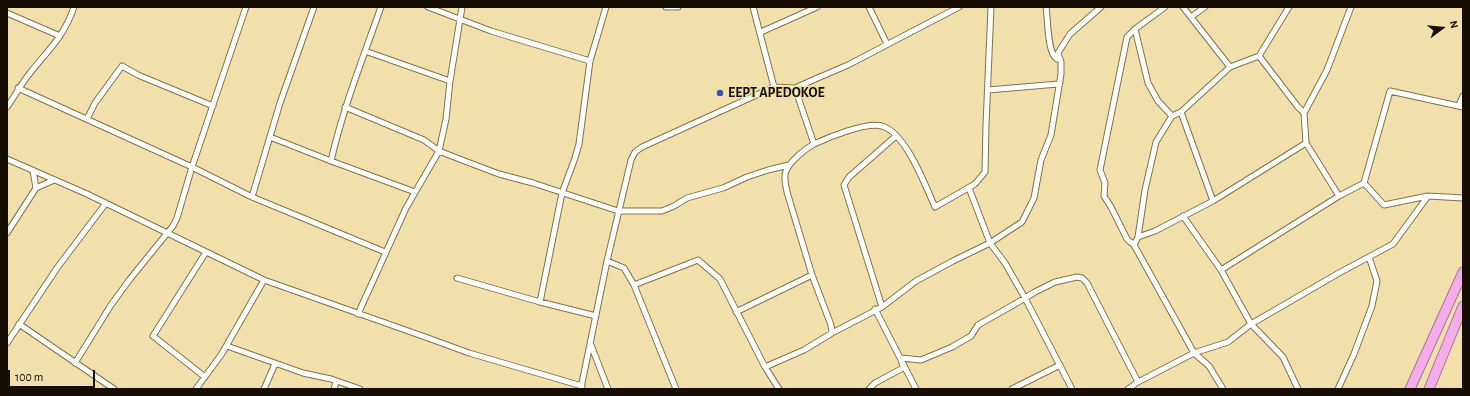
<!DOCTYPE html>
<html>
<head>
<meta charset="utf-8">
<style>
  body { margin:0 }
  #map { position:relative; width:1470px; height:396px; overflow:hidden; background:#f1e0ac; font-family:"Alegreya Sans",sans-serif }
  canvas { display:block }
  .frame { position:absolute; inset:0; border:8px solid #150e00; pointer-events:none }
  .north { position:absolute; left:1422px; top:8px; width:40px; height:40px; -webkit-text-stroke:3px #f1e0ac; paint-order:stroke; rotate:74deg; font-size:11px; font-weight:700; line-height:16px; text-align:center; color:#150e00 }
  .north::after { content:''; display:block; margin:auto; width:14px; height:18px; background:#150e00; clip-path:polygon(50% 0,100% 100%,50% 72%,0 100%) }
  .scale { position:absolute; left:8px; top:370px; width:87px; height:18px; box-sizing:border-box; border:2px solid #150e00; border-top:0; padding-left:5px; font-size:12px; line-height:14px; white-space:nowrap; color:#150e00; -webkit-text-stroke:3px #f1e0ac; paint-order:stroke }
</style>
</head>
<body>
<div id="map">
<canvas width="1470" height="396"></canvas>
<div class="frame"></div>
<div class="north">N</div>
<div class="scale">100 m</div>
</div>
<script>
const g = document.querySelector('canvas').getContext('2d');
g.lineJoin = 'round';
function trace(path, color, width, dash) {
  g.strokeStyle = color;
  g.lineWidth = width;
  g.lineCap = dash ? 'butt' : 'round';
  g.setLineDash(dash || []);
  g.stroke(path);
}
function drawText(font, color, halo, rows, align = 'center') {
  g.font = font + ' "Alegreya Sans",sans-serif';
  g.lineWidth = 3;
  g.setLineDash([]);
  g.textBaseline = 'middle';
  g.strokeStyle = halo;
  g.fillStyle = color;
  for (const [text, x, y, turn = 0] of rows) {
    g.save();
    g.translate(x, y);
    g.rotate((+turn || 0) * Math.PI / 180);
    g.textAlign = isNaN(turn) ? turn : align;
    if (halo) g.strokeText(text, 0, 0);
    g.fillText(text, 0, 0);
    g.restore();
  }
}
const street = new Path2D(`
  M381 7C363 58 343 108 331 161L415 192
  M428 7 491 31 590 61
  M666 7H678
  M753 7 774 87
  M869 7 887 44
  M1046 7C1048 18 1047 53 1057 59L1059 58 1058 54
  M1165 7 1135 29 1127 37 1100 170 1105 183 1104 196 1111 207 1127 239 1134 245 1194 353 1209 366 1223 389
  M1183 7 1230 67
  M7 13 60 36
  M1191 17 1205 7
  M1135 29 1148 83 1158 101 1172 116 1181 112 1230 67 1259 56 1298 107 1304 113
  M761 32 817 7
  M365 51 450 81
  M1259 56 1289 7
  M18 88 192 167 252 197 385 252
  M795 88 814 144
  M988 90 1058 84 1060 82
  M1459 105 1463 96
  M7 107C15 96 21 84 30 73 48 50 64 37 74 7
  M345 107 424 140 439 151 462 160 499 174 533 183 618 211H662L674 206 687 198 723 188 747 177 768 170 789 165
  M1181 112 1213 201
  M87 119 95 103 122 66 138 75 213 106
  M270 137 331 161
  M7 159 87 194 264 280 428 338 469 353 582 386
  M36 188 54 180
  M969 188 990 243 1005 263 1025 298 1072 389
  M1339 196 1306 143 1304 113 1327 70 1351 7
  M1428 196 1384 205 1364 183 1390 91 1463 107
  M252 197 280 103 314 7
  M1183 216 1221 270 1251 324 1283 357 1298 389
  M7 233 36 188 33 171
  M1138 237 1145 190 1156 142 1172 116
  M1134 245 1138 237 1155 231 1213 201 1306 143
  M607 261 624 268 634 285 676 389
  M1221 270 1339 196 1364 183
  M457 278 540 302 596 316
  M634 285 698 260 720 279 765 367 779 389
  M540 302 562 193 575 158 579 144 590 61 606 7
  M882 307 844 185 849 177 896 136
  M875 309 916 389
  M736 312 812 275
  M358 314 406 208 439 151 446 119 450 81 462 7
  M19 324 114 389
  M832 333 831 325 812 275 787 192C786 185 783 178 786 171 790 161 805 149 814 144 829 137 866 122 882 126 906 133 925 185 935 207L975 184 985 172 986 125 991 7
  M7 343 57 268 106 203
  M591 345 608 389
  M227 346 303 373 331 379 360 389
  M75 363 111 305 130 279 173 226 177 218 192 167 246 7
  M765 367 804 350 832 333 882 307 916 281 953 261 990 243 1022 222 1034 198 1041 160 1051 135 1061 74V62L1058 53 1070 34 1101 7
  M205 377 153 336 206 252
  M581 388 607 261 631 160 635 152 642 147 774 87 795 88 813 80 848 65 959 7
  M196 389 221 355 264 280
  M264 389 275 364
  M334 389 336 382
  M869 389 875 383 903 368 901 358 921 360 952 347 971 336 978 325 1015 304 1035 292 1055 282 1077 277 1082 278 1087 283 1138 382
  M1012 389 1060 365
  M1128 389 1138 382 1194 353 1228 342 1251 324 1339 273 1393 244 1428 196 1463 198
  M1338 389 1354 354 1372 306 1377 281 1369 257`);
const highway = new Path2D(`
  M1410 389 1463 272
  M1429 389 1463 306`);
trace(street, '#837343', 7);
trace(highway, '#a67598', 11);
trace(street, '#fff', 5);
trace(highway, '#f4adea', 9);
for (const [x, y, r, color] of [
  [720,93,4,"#3c4cc0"]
]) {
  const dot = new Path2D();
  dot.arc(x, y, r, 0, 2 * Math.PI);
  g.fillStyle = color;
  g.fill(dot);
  trace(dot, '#f1e0ac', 1.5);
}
drawText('bold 14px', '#150e00', '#f1e0ac', [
  ["EEPT APEDOKOE",728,93]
], 'left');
</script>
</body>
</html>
